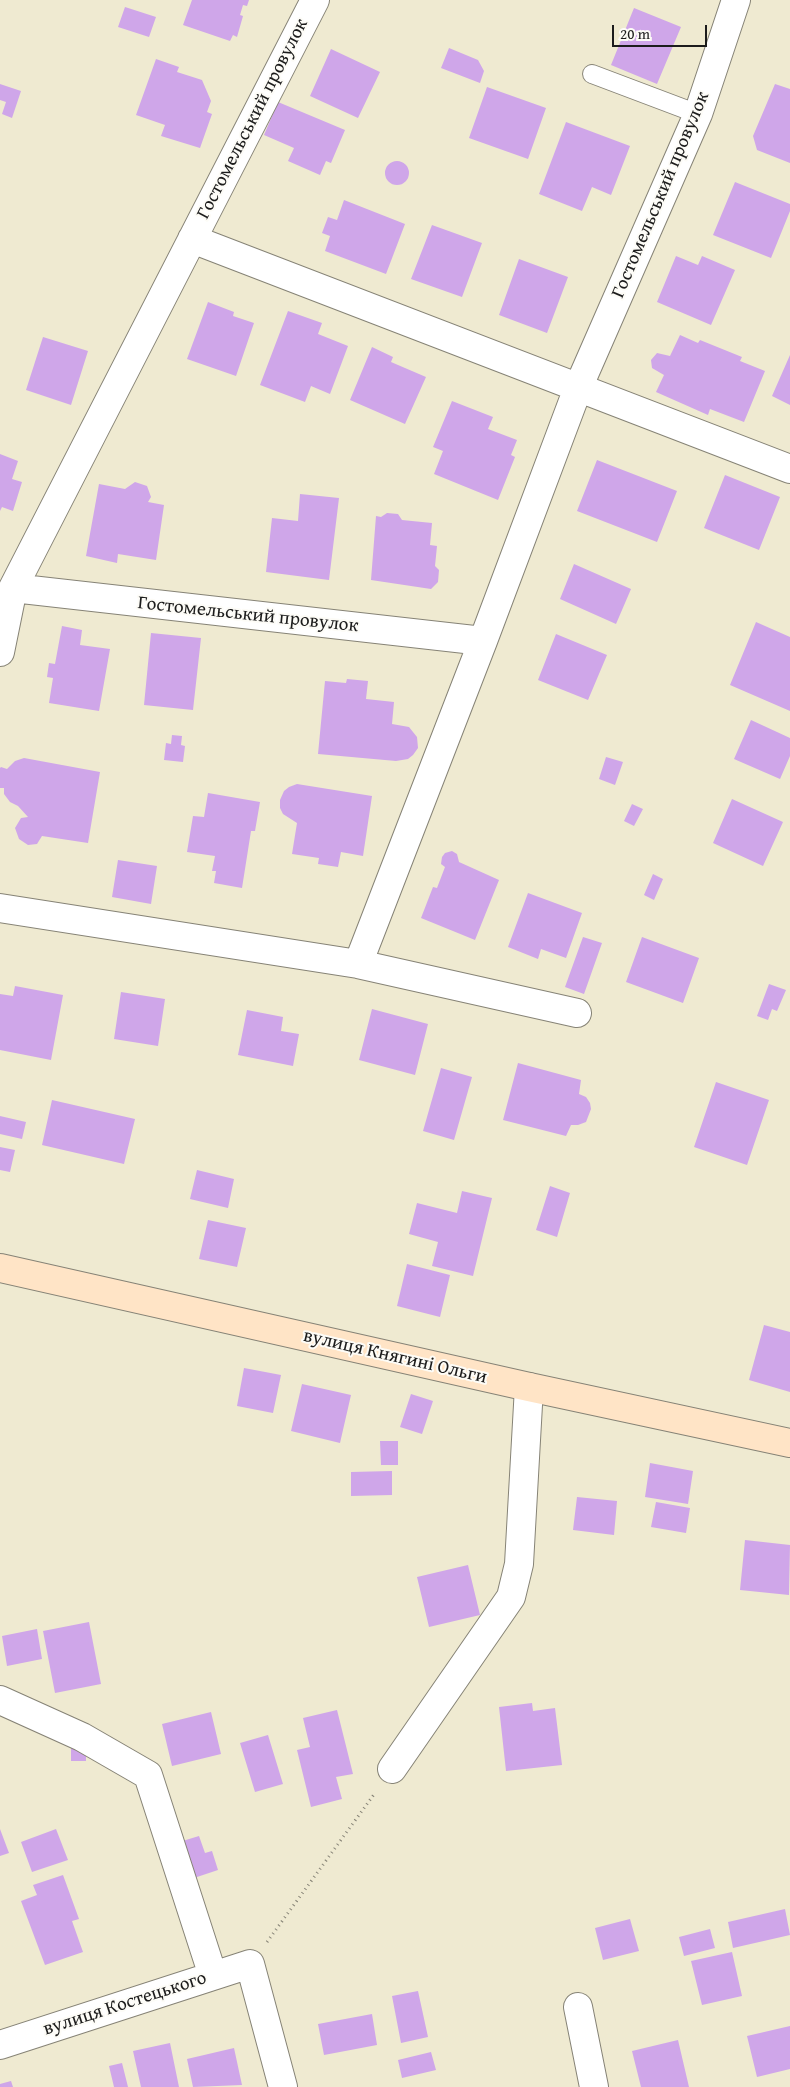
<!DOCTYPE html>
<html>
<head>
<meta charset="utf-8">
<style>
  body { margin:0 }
  #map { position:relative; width:790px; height:2087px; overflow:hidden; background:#efead1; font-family:"Gentium Book Plus",serif }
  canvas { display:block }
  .scale { position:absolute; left:612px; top:25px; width:95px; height:22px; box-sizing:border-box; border:2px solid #1c1c1c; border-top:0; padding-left:6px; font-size:15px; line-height:18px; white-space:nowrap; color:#1c1c1c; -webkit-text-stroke:4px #fdfcf7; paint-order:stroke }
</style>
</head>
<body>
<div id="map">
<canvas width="790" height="2087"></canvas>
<div class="scale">20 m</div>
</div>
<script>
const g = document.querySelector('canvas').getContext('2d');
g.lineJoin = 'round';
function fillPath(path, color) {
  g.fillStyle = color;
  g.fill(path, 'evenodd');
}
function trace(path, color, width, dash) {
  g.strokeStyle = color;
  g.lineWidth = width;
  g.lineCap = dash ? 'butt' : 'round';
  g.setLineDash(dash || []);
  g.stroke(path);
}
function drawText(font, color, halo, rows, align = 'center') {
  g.font = font + ' "Gentium Book Plus",serif';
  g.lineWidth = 4;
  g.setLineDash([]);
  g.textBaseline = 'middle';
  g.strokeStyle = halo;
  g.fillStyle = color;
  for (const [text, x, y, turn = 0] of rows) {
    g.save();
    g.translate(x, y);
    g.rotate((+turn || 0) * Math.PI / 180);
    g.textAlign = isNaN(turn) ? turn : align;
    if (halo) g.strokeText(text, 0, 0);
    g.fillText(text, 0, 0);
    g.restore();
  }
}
fillPath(new Path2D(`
  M192 0H249L247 6 243 5 240 15 243 16 237 37 233 35 230 41 183 25Z
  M125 7 156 17 149 37 118 27Z
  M634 8 681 27 657 84 611 65Z
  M449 48 478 60 484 71 480 83 441 68Z
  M331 49 380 72 358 118 310 96Z
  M156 59 179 67 177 72 202 80 211 101 207 112 212 114 200 148 161 136 165 125 136 115Z
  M0 84 21 91 12 118 2 114 6 102 0 100Z
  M775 84 790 89V163L757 150 753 136Z
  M487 87 546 108 528 159 469 138Z
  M278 102 345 130 331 163 326 161 320 175 288 161 294 148 264 135Z
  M566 122 630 146 611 195 592 187 582 211 539 194Z
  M385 173a12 12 0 1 1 24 0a12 12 0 1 1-24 0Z
  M735 182 790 204V211L771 258 713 235Z
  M344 200 405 224 386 274 325 251 330 236 322 233 328 217 337 220Z
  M432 225 482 243 462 297 411 279Z
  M676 256 698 265 702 256 735 270 711 325 657 302Z
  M519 259 568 277 547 333 499 315Z
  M208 302 234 312 233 316 254 323 236 376 187 359Z
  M288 311 322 323 318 334 348 346 330 394 311 386 305 402 260 385Z
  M680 335 698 343 700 340 742 357 740 361 765 371 744 422 710 409 708 415 656 392 664 375 652 368 651 360 657 353 670 356Z
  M43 337 88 351 71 405 26 390Z
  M372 347 393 357 391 362 426 377 405 424 350 400Z
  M790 355V405L772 396Z
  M452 401 493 417 488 429 517 440 511 455 515 457 498 500 434 474 443 451 433 447Z
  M0 454 18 461 12 479 22 482 13 511 2 507 0 511Z
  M597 460 677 491 657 542 577 511Z
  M725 475 780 497 759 550 704 528Z
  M135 482 147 486 151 497 148 502 164 505 156 560 118 554 117 563 86 556 99 484 125 489Z
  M300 494 339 498 329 580 266 572 272 518 298 521Z
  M387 513 398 514 402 520 432 523 430 545 437 546 435 566 439 570 438 582 431 589 371 580 376 516 381 517Z
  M574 564 631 589 616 624 560 599Z
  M756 622 790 637V711L730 685Z
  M62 626 82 630 80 645 110 649 99 711 49 703 53 678 47 677 49 663 55 664Z
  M151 633 201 638 193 710 144 705Z
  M556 634 607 655 588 700 538 680Z
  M347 679 368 681 366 699 394 702 392 724 409 727 417 737 418 748 413 755 408 759 396 761 318 754 325 681 346 683Z
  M751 720 790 738V756L780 779 734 759Z
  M172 735 182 736 181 745 185 746 183 762 164 760 166 743 171 744Z
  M606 757 623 762 615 785 599 779Z
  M24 758 100 772 88 843 42 836 37 844 28 845 19 839 15 828 21 818 28 817 18 806 10 802 4 794V788H0V768L1 767 7 769 15 761Z
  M297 784 372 796 363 856 341 852 338 867 318 864 319 858 292 854 297 823 283 814 280 808V800L284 791 289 787Z
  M208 793 260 802 255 831H251L242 888 214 883 216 871H212L215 856 187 852 193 816 204 817Z
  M732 799 783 822 763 866 713 843Z
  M632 804 643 809 634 826 624 821Z
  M452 851 457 854 459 862 499 880 475 940 421 918 433 887 437 888 445 867 441 864 442 857 445 853Z
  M118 860 157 866 151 904 112 897Z
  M653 874 663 879 654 900 644 895Z
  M528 893 582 913 566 958 541 949 538 959 508 947Z
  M583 937 602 943 584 994 565 987Z
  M642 937 699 958 683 1003 626 982Z
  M769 984 786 990 777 1011 772 1009 768 1020 757 1016Z
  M15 986 63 995 51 1060 0 1050V994L13 996Z
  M121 992 165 999 158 1046 114 1039Z
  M372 1009 428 1024 415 1075 359 1060Z
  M247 1010 283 1017 281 1031 299 1034 293 1066 238 1055Z
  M518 1063 581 1080 579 1094 586 1097 590 1103 591 1109 586 1122 578 1125H571L566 1136 503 1120Z
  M441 1068 472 1077 454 1140 423 1131Z
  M716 1082 769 1100 747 1165 694 1147Z
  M52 1100 135 1119 124 1164 42 1145Z
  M0 1116 26 1122 22 1139 0 1134Z
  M0 1147 15 1150 10 1172 0 1170Z
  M197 1170 234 1179 228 1208 190 1199Z
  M550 1186 570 1193 557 1237 536 1230Z
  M462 1191 492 1198 473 1276 432 1266 438 1242 409 1234 417 1203 457 1213Z
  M208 1220 246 1228 237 1267 199 1259Z
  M407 1264 450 1275 440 1317 397 1306Z
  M764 1325 790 1332V1392L749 1380Z
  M244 1368 281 1375 273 1413 237 1406Z
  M302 1384 351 1395 340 1443 291 1431Z
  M411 1394 433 1401 422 1434 400 1427Z
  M380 1441H398V1465H381Z
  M650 1463 693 1471 688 1504 645 1497Z
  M392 1471V1495L351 1496V1472Z
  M577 1497 617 1501 614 1535 573 1530Z
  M656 1502 690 1508 686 1533 651 1527Z
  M745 1540 790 1545 789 1595 740 1590Z
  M468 1565 480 1615 429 1627 417 1577Z
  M89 1622 101 1684 55 1693 43 1631Z
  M37 1629 42 1659 7 1666 2 1636Z
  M532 1703 533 1711 555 1708 562 1765 506 1771 499 1707Z
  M337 1710 353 1774 336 1777 342 1799 311 1807 297 1750 310 1747 303 1718Z
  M211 1712 221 1754 172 1766 162 1724Z
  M268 1735 283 1784 255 1792 240 1743Z
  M71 1742H86V1761H71Z
  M0 1829 9 1853 0 1856Z
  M56 1829 68 1860 32 1872 21 1842Z
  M199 1836 205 1853 212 1851 218 1870 188 1880 176 1843Z
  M63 1875 79 1919 72 1921 83 1952 45 1965 21 1901 37 1895 33 1885Z
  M785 1909 790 1935 733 1948 728 1922Z
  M630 1919 639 1951 603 1960 595 1928Z
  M710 1929 715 1948 684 1956 679 1937Z
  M732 1952 742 1996 702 2005 691 1961Z
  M418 1991 428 2037 401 2043 392 1996Z
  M372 2014 377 2045 324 2055 318 2024Z
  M790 2026V2069L757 2077 747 2036Z
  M678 2040 689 2087H641L632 2051Z
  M170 2043 179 2087H141L133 2051Z
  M234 2048 242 2085 193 2087 187 2059Z
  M431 2052 436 2070 402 2078 398 2060Z
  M122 2063 128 2087H114L109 2066Z
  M11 2081 13 2087H0V2084Z`), '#cfa6e9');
const lane = new Path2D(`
  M592 74 698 114`);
const street = new Path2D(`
  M192 239 790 469
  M13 588 483 641
  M0 652 13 588 315 0
  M0 908 358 964 577 1013
  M358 964 483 641 578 388 698 114 736 0
  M0 1700 82 1737 148 1775 213 1976
  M392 1769 511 1597 519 1564 529 1387
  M578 2007 594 2087
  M0 2045 250 1964 283 2087`);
const secondary = new Path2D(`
  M0 1268 529 1387 790 1443`);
trace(lane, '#868376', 20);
trace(street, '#868376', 30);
trace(secondary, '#868376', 30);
trace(new Path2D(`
  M267 1942 375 1793`), '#868376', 3, [1, 4]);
trace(lane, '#fff', 18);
trace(street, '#fff', 28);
trace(secondary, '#ffe4c6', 28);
drawText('19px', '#1c1c1c', '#fdfcf7', [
  ["Гостомельський провулок",253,119,-63],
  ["Гостомельський провулок",661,195,-67],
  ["Гостомельський провулок",248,615,6],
  ["вулиця Княгині Ольги",395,1357,13],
  ["вулиця Костецького",125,2004,-18]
]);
</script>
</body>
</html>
